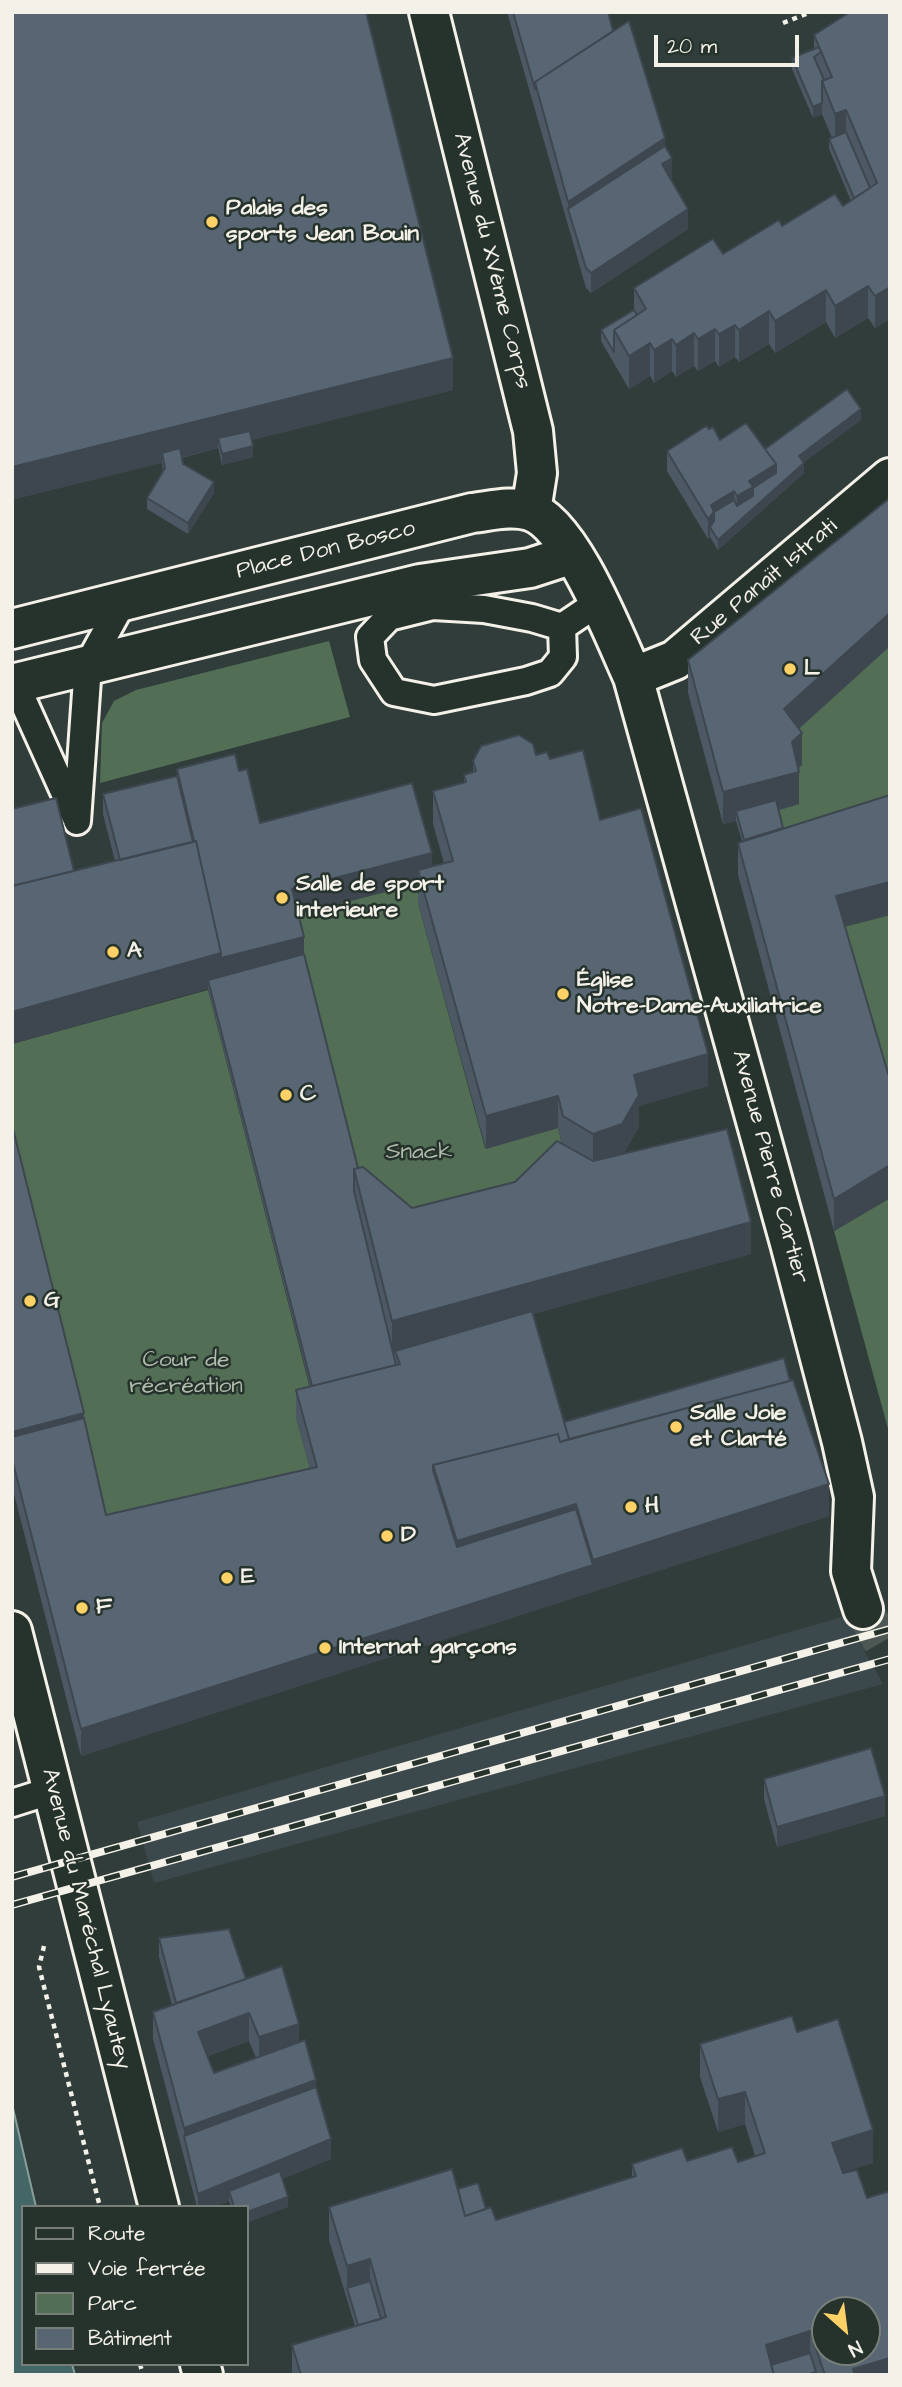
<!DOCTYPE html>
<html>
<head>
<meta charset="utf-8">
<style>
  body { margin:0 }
  #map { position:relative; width:902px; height:2387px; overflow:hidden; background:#303d3b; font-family:"Architects Daughter",sans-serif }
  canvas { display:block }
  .frame { position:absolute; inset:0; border:14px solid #f4f1e8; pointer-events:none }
  .legend { position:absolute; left:21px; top:2205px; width:228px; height:161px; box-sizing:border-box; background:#26332d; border:2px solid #787f78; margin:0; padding:9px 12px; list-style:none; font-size:21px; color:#f4f1e8 }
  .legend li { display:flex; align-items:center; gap:14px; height:35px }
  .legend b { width:35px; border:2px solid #787f78 }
  .north { position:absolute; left:811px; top:2296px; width:70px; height:70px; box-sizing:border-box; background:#26332d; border:2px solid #787f78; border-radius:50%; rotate:152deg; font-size:19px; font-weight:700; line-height:28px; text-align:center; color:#f4f1e8 }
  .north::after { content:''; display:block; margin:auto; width:24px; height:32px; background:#ffd166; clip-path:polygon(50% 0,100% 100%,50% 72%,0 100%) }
  .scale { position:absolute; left:654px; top:35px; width:145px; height:32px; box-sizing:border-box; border:4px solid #f4f1e8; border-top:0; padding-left:9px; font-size:21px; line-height:24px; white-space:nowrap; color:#f4f1e8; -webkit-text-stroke:5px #26332d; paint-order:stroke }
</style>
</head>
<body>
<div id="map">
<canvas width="902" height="2387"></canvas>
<div class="frame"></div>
<ul class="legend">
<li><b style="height:9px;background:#26332d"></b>Route</li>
<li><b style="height:9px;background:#f4f1e8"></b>Voie ferrée</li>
<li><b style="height:19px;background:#526e55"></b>Parc</li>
<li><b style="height:19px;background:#586673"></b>Bâtiment</li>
</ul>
<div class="north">N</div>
<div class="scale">20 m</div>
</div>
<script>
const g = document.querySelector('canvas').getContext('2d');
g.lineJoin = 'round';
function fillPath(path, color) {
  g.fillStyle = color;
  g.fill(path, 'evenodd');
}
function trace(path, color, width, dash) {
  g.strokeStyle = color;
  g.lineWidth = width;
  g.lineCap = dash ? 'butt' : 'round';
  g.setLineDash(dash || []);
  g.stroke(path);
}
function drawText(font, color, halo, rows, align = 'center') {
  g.font = font + ' "Architects Daughter",sans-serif';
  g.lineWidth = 5;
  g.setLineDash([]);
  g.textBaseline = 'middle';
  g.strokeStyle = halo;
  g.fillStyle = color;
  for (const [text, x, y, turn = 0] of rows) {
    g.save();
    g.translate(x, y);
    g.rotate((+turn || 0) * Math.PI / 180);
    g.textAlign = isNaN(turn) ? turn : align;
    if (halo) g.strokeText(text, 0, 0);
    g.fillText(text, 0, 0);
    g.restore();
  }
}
fillPath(new Path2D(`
  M845 1616 883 1684 154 1883 137 1822Z`), '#3c494c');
fillPath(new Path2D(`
  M329 641 350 717 100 783 102 723 114 701 136 690Z
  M890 646V828L789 860 776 811 799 804 784 742Z
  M432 880 418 903 485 1148 558 1128 563 1148 557 1173 412 1240 363 1200 292 916Z
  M890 915V1113L836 929Z
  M208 990 316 1412 296 1417 317 1494 106 1542 12 1157V1044Z
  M890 1198V1436L834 1231Z`), '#526e55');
const water = new Path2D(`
  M12 2104 36 2207H23V2364H72L75 2375H12Z`);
fillPath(water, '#426766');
trace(water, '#899e9a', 2);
trace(new Path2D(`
  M863 1609 890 1655`), '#4d5855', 38, [38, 19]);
const service = new Path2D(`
  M562 627 563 657 550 673 526 681 434 700 394 692 373 660 370 637 389 617 433 606 484 609 532 618 562 627 599 602
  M12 681 15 683 75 816
  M77 821 88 665 122 603
  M12 1803 53 1790`);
const minor = new Path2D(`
  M429 12 533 431 537 473 531 511
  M12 629 472 513C490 511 512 505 530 511 571 523 615 638 633 677L790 1243 842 1442 854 1497 851 1571 863 1609
  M633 677 675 660 890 478
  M12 684 420 584 530 568 573 554`);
const secondary = new Path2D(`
  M12 1631 159 2207
  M200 2364 203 2375`);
trace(service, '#f4f1e8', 32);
trace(minor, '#f4f1e8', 44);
trace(secondary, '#f4f1e8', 44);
trace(new Path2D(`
  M783 23 811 12
  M44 1946 39 1967 100 2207
  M140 2364 143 2375`), '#f4f1e8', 4.5, [5, 5]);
trace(service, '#26332d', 26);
trace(minor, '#26332d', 38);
trace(secondary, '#26332d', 38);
const rail = new Path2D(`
  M12 1877 890 1629
  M12 1905 890 1659`);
trace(rail, '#f4f1e8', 8);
trace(rail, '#26332d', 5, [16]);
fillPath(new Path2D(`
  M12 12 453 390 251 440 253 457 222 465 218 448 182 458 183 464 214 493 188 534 147 509V498L163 471 162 463Z
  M507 12H608L613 31 665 146 672 178 671 179 688 229 591 293 586 288Z
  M890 12V319L875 328 868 318 835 338 826 322 775 353 769 344 739 362 735 357 719 367 715 361 698 371 694 366 676 377 672 371 654 383 650 376 629 389 601 341V330L634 310V288L723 254 782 226 843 206 851 201 829 149V139L832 138 822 114 813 118 792 69V58L814 49V35Z
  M861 420 804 462V473L718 550 710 537 708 539 667 471V451L720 440 765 449Z
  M890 646 799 729 802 765 798 768 799 804 779 810 783 828 890 795V915L845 926 834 1231 738 875V843L742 841 736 821 723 824 688 693V660Z
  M536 755 550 759 600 820 708 1086 639 1106V1127L624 1153 751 1254 533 1314 564 1422 829 1516 81 1756 12 1486V1125L84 1419 106 1515 310 1469 296 1417V1390L310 1386 208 989 115 861 103 814V794L177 776V769L239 771 260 823 432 866 444 863 433 824V791L464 783V775L473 772V761ZM418 883V903L486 1149 558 1128 562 1143 515 1182 412 1208 358 1168 304 954 298 914Z
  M764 1779 885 1816 777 1847 764 1799Z
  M159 1938 246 1979 299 2042 316 2087 331 2159 282 2179 288 2207H231L229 2201 214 2207H197L153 2039V2012L172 2005 159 1957ZM249 2041 256 2058 214 2073 208 2056Z
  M797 2032 873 2163 842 2172 890 2375H292V2345L355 2326 329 2240V2207L486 2209 496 2220 632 2177V2164L687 2161 738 2162 755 2156 745 2124 718 2132 700 2077V2044Z`), '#4c5863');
fillPath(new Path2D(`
  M822 103V114L813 118V107Z
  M846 110V142L835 147V114Z
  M665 138V163L672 158V178L662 184 568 209V202Z
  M688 209V229L591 293V273Z
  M868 286V318L835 338V306Z
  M890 287V319L875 328V296Z
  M826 290V322L775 353V321Z
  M769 311V344L739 362V330Z
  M735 325V357L719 367V334Z
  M715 329V361L698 371V339Z
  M694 333V366L676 377V345Z
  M672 339V371L654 383V350Z
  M650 343V376L629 389V356Z
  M453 358V390L221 448 218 438V448L164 462 162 453V463L12 500V467Z
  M861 409V420L799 466V456Z
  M253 446V457L222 465V454Z
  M804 463V473L718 550V540Z
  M776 464V484L737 516V496L749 481Z
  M214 482V493L188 534V523Z
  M734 491V511L710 527V537L708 539V519L711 505Z
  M890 613V646L784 742V709Z
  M802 733V765L793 773 799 772V804L739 820 736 811V821L723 824V792L792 742Z
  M432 853V880L418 870V883L292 916V889Z
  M890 882V915L836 928V896Z
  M304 937V964L208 980V989L12 1044V1012L221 953Z
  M708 1054V1086L639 1106V1127L622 1157 593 1166V1134L634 1075Z
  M558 1096V1128L486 1149V1116Z
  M890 1165V1198L834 1231V1199Z
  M751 1222V1254L392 1353V1321Z
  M84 1413V1446L12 1459V1432Z
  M829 1484V1516L81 1756V1729L593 1565V1560Z
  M576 1504V1536L457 1574V1541Z
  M885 1796V1816L777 1847V1827Z
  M249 2013V2041L198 2059V2032Z
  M299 2024V2051L259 2065V2037Z
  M316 2080V2107L184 2136V2128Z
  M745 2092V2124L718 2132V2099Z
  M873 2130V2163L832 2175V2143Z
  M331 2139V2159L232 2200 229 2191V2201L214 2207H198V2194Z
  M288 2197V2207L247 2223V2212Z
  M370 2259V2292L347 2288V2266Z
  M810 2331V2364L775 2375 766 2345Z
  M890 2358V2375H853V2369Z`), '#3e4750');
const building = new Path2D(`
  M12 12H366L453 358 12 467Z
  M513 12H608L613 31 535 82V89Z
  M850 12H890V287L875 296 868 286 835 306 826 290 775 321 769 311 739 330 735 325 719 334 715 329 698 339 694 333 676 345 672 339 654 350 650 343 629 356 614 330 646 309 634 288 713 239 723 254 779 220 782 226 835 194 843 206 877 183 846 110 835 114 822 81 832 77 814 35Z
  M629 21 665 138 568 202 535 82Z
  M819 47 821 52 814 57 824 80 822 81V103L813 107 792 58Z
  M846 132 870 188 854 198 829 139Z
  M665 146 672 158 662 164 688 209 591 273 586 268 568 209Z
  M634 310 637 315 614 330V352L601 330Z
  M847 389 861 409 799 456 804 463 718 540 710 527 714 521V512L734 500 737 506 753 496V488L776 473V464L765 449Z
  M746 423 776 464 749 481 753 487 737 496 734 491 711 505 714 512 708 519 667 451 706 426 709 429 713 427 720 440Z
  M250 431 253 446 222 454 218 438Z
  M180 448 183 464 214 482 188 523 147 498 165 468 162 453Z
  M890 498V613L784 709 802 733 792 742 799 772 723 792 688 660Z
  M519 735 533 744 536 755 547 752 550 759 583 750 600 820 641 808 708 1054 634 1075 639 1095 622 1124 593 1134 563 1116 558 1096 486 1116 418 870 453 861 433 791 466 782 464 775 476 771 473 761 481 746Z
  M235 754 239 771 247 769 260 823 412 783 432 853 292 889 304 937 221 958V953L196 841H194L177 769Z
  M177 776 193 842 120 860 103 794Z
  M890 795V882L836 896 890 1080V1165L834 1199 738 843Z
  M56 798 74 871 12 886V809Z
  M776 800 783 828 744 840 736 811Z
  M196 841 221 953 12 1012V886Z
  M304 954 358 1168 354 1169V1191L396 1365 312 1386 208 980Z
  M12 1125 84 1413 12 1432Z
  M727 1129 751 1222 392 1321 354 1169 363 1167 412 1208 515 1182 557 1141 593 1161Z
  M532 1311 569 1439 560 1442 558 1434 433 1465V1470L457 1547 576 1509 593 1565 81 1729 12 1459V1437L84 1418 106 1515 317 1467 296 1390 400 1364 395 1351Z
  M784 1358 790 1381 569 1439 564 1422Z
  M793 1380 829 1484 593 1560 576 1504 457 1541 433 1465 558 1434 560 1442Z
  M871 1748 885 1796 777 1827 764 1779Z
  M229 1929 246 1979 176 2003 159 1938Z
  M282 1966 299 2024 259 2037 249 2013 198 2032 214 2073 305 2040 316 2080 184 2128 153 2012Z
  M792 2016 797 2032 838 2019 873 2130 832 2143 843 2173 857 2170 867 2198 890 2191V2358L853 2369 855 2375H825L810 2331 766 2345 774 2375H301L292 2345 386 2317 370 2259 347 2266 329 2207 452 2169 465 2216 491 2207 496 2220 636 2176 632 2164 682 2148 687 2161 732 2147 738 2162 765 2153 745 2092 718 2099 700 2044ZM825 2310H867V2352H825Z
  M316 2087 331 2139 198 2194 184 2136Z
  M280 2171 288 2197 247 2212V2207H234L229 2191Z
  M478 2183 486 2209 465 2216 458 2189Z
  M370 2281 381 2319 358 2325 347 2288Z
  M810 2353 816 2372 806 2375H774L771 2365Z`);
fillPath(building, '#586673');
trace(building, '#3e4750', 2);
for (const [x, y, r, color] of [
  [212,222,7,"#ffd166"],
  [790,669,7,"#ffd166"],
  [282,898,7,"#ffd166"],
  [113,952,7,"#ffd166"],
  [563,994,7,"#ffd166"],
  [286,1095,7,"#ffd166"],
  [30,1301,7,"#ffd166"],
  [676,1427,7,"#ffd166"],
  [631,1507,7,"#ffd166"],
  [387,1536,7,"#ffd166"],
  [227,1578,7,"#ffd166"],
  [82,1608,7,"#ffd166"],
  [325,1648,7,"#ffd166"]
]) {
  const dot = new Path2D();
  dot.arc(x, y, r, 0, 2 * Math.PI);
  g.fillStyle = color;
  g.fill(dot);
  trace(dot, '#26332d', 2.5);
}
drawText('bold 23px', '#f4f1e8', '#26332d', [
  ["Palais des",226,209],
  ["sports Jean Bouin",226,235],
  ["L",804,669],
  ["Salle de sport",296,885],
  ["interieure",296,911],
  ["A",127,952],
  ["Église",577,981],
  ["Notre-Dame-Auxiliatrice",577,1007],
  ["C",300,1095],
  ["G",44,1301],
  ["Salle Joie",690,1414],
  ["et Clarté",690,1440],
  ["H",645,1507],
  ["D",401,1536],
  ["E",241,1578],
  ["F",96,1608],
  ["Internat garçons",339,1648]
], 'left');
drawText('23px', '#f4f1e8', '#26332d', [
  ["Avenue du XVème Corps",491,261,76],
  ["Place Don Bosco",326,551,-14],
  ["Rue Panaït Istrati",765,583,-40],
  ["Avenue Pierre Cartier",769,1167,75],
  ["Avenue du Maréchal Lyautey",85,1919,76]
]);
drawText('23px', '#b3bdad', '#26332d', [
  ["Snack",419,1153],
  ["Cour de",186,1361],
  ["récréation",186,1387]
]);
</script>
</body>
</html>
